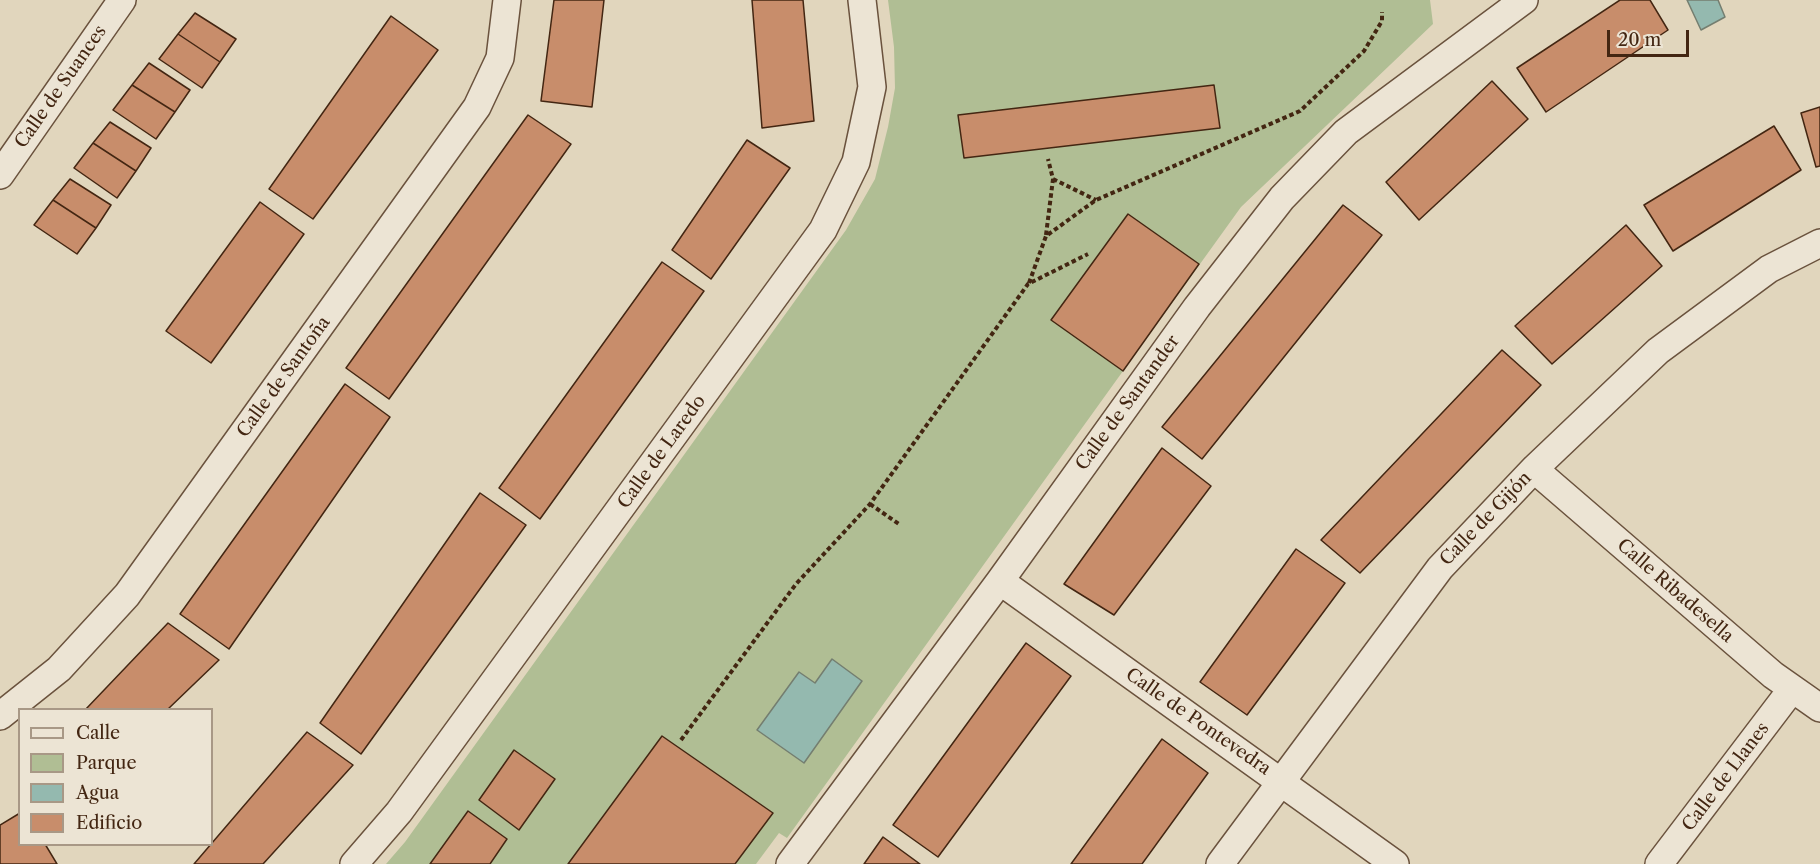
<!DOCTYPE html>
<html>
<head>
<meta charset="utf-8">
<style>
  body { margin:0 }
  #map { position:relative; width:1820px; height:864px; overflow:hidden; background:#e1d6bd; font-family:"Libre Caslon Text",serif }
  canvas { display:block }
  .legend { position:absolute; left:18px; top:708px; width:195px; height:138px; box-sizing:border-box; background:#ece4d4; border:2px solid #a89886; margin:0; padding:8px 10px; list-style:none; font-size:18px; color:#432612 }
  .legend li { display:flex; align-items:center; gap:12px; height:30px }
  .legend b { width:30px; border:2px solid #a89886 }
  .scale { position:absolute; left:1607px; top:30px; width:82px; height:27px; box-sizing:border-box; border:3px solid #432612; border-top:0; padding-left:8px; font-size:18px; line-height:21px; white-space:nowrap; color:#432612; -webkit-text-stroke:4px #ece4d4; paint-order:stroke }
</style>
</head>
<body>
<div id="map">
<canvas width="1820" height="864"></canvas>
<ul class="legend">
<li><b style="height:8px;background:#ece4d4"></b>Calle</li>
<li><b style="height:16px;background:#b0be94"></b>Parque</li>
<li><b style="height:16px;background:#94b9af"></b>Agua</li>
<li><b style="height:16px;background:#c88d6b"></b>Edificio</li>
</ul>
<div class="scale">20 m</div>
</div>
<script>
const g = document.querySelector('canvas').getContext('2d');
g.lineJoin = 'round';
function fillPath(path, color) {
  g.fillStyle = color;
  g.fill(path, 'evenodd');
}
function trace(path, color, width, dash) {
  g.strokeStyle = color;
  g.lineWidth = width;
  g.lineCap = dash ? 'butt' : 'round';
  g.setLineDash(dash || []);
  g.stroke(path);
}
function drawText(font, color, halo, rows, align = 'center') {
  g.font = font + ' "Libre Caslon Text",serif';
  g.lineWidth = 4.5;
  g.setLineDash([]);
  g.textBaseline = 'middle';
  g.strokeStyle = halo;
  g.fillStyle = color;
  for (const [text, x, y, turn = 0] of rows) {
    g.save();
    g.translate(x, y);
    g.rotate((+turn || 0) * Math.PI / 180);
    g.textAlign = isNaN(turn) ? turn : align;
    if (halo) g.strokeText(text, 0, 0);
    g.fillText(text, 0, 0);
    g.restore();
  }
}
fillPath(new Path2D(`
  M888 0H1430L1433 24 1241 207 787 838 779 833 756 864H386L405 842 846 230 875 179 888 127 895 88 894 47Z`), '#b0be94');
const water = new Path2D(`
  M1687 0H1718L1725 17 1701 30Z
  M832 659 862 681 804 763 757 730 799 672 815 683Z`);
fillPath(water, '#94b9af');
trace(water, '#747e70', 1.5);
const building = new Path2D(`
  M554 0H604L592 107 541 101Z
  M752 0H803L814 121 762 128Z
  M1620 0H1650L1668 30 1546 112 1517 68Z
  M195 13 236 39 220 62 178 34Z
  M391 16 438 50 313 219 269 189Z
  M178 34 220 62 202 88 159 59Z
  M149 63 190 90 175 112 132 85Z
  M1492 81 1528 119 1419 220 1386 182Z
  M132 85 175 112 156 139 113 110Z
  M1214 85 1220 128 964 158 958 115Z
  M1820 107V166L1816 167 1801 113Z
  M528 115 571 144 389 399 346 368Z
  M110 122 151 148 136 171 93 143Z
  M1774 126 1801 170 1673 251 1644 205Z
  M747 140 790 168 711 279 672 250Z
  M93 143 136 171 117 198 74 168Z
  M70 179 111 205 96 228 53 200Z
  M53 200 96 228 77 254 34 225Z
  M260 202 304 234 211 363 166 331Z
  M1343 205 1382 235 1202 459 1162 427Z
  M1128 214 1199 264 1123 371 1051 320Z
  M1626 225 1662 266 1552 364 1515 326Z
  M662 262 704 291 540 519 499 488Z
  M1502 350 1541 385 1360 573 1321 540Z
  M345 384 390 417 229 649 180 614Z
  M1162 448 1211 486 1114 615 1064 584Z
  M480 493 526 525 361 754 320 723Z
  M1296 549 1345 583 1247 715 1200 682Z
  M168 623 219 660 167 710H85Z
  M1026 643 1071 676 938 857 893 825Z
  M307 732 353 765 263 864H194Z
  M662 736 773 813 735 864H568Z
  M1162 739 1208 773 1142 864H1071Z
  M514 750 555 779 519 830 479 800Z
  M468 811 507 839 490 864H430Z
  M20 813V844H45L57 864H0V825Z
  M883 837 920 864H864Z`);
fillPath(building, '#c88d6b');
trace(building, '#432612', 1.5);
const street = new Path2D(`
  M0 175 122 0
  M1534 469 1773 675 1820 708
  M1000 581 1395 864
  M0 716 59 669 127 595 477 107 500 58 507 0
  M354 864 399 812 823 230 856 162 872 87 862 0
  M790 864 1000 581 1197 307 1282 198 1346 132 1524 0
  M1220 864 1440 568 1534 469 1658 351 1769 269 1820 243
  M1659 864 1792 689`);
trace(street, '#6a523d', 30);
trace(new Path2D(`
  M1053 179 1096 200
  M1046 235 1053 179 1048 159
  M1029 283 1046 236 1096 200 1300 111 1364 51 1382 21V12
  M870 504 899 524
  M681 740 796 584 870 504 1028 284 1088 254`), '#432612', 4, [4.5, 3]);
trace(street, '#ece4d4', 27);
drawText('18px', '#432612', '#ece4d4', [
  ["Calle de Suances",61,87,-55],
  ["Calle de Santoña",284,377,-54],
  ["Calle de Santander",1128,403,-54],
  ["Calle de Laredo",662,452,-54],
  ["Calle de Gijón",1486,519,-46],
  ["Calle Ribadesella",1675,591,41],
  ["Calle de Pontevedra",1198,722,35],
  ["Calle de Llanes",1726,777,-53]
]);
</script>
</body>
</html>
